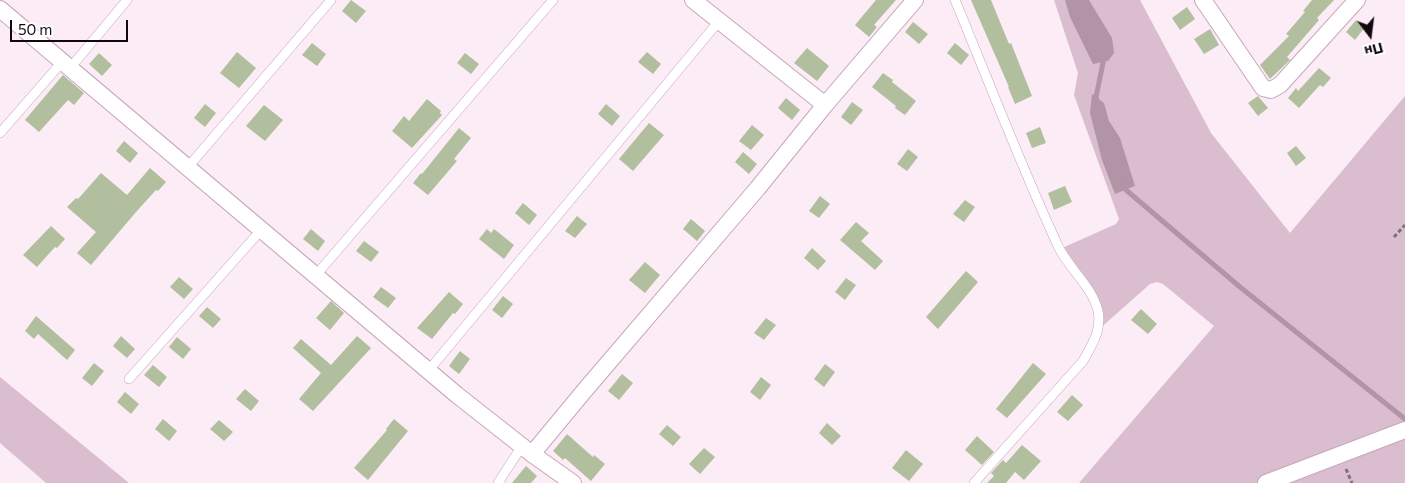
<!DOCTYPE html>
<html>
<head>
<meta charset="utf-8">
<style>
  body { margin:0 }
  #map { position:relative; width:1405px; height:483px; overflow:hidden; background:#fbecf5; font-family:Commissioner,sans-serif }
  canvas { display:block }
  .north { position:absolute; left:1345px; top:10px; width:50px; height:50px; -webkit-text-stroke:4px #fefefe; paint-order:stroke; rotate:165deg; font-size:14px; font-weight:700; line-height:20px; text-align:center; color:#13080f }
  .north::after { content:''; display:block; margin:auto; width:18px; height:22px; background:#13080f; clip-path:polygon(50% 0,100% 100%,50% 72%,0 100%) }
  .scale { position:absolute; left:10px; top:20px; width:118px; height:22px; box-sizing:border-box; border:2px solid #13080f; border-top:0; padding-left:6px; font-size:15px; line-height:18px; white-space:nowrap; color:#13080f; -webkit-text-stroke:4px #fefefe; paint-order:stroke }
</style>
</head>
<body>
<div id="map">
<canvas width="1405" height="483"></canvas>
<div class="north">Пн</div>
<div class="scale">50 m</div>
</div>
<script>
const g = document.querySelector('canvas').getContext('2d');
g.lineJoin = 'round';
function fillPath(path, color) {
  g.fillStyle = color;
  g.fill(path, 'evenodd');
}
function trace(path, color, width, dash) {
  g.strokeStyle = color;
  g.lineWidth = width;
  g.lineCap = dash ? 'butt' : 'round';
  g.setLineDash(dash || []);
  g.stroke(path);
}
fillPath(new Path2D(`
  M1054 0H1140L1211 133 1290 233 1405 96V483H1079L1214 326 1163 284 1157 282 1150 284 1098 330V312L1060 249 1116 224 1119 219 1074 95 1078 73Z
  M0 377 129 483H46L0 443Z`), '#dabdcf');
fillPath(new Path2D(`
  M1065 0H1089L1112 38 1114 53 1108 61 1093 64 1070 17Z
  M1092 94 1104 103 1109 121 1120 138 1135 186 1115 194 1102 160 1090 113Z`), '#b294a7');
trace(new Path2D(`
  M1098 103 1096 97 1103 63 1101 58
  M1124 183 1126 190 1240 287 1405 419`), '#b294a7', 5);
fillPath(new Path2D(`
  M351 0 366 11 356 23 342 11Z
  M876 0H896L874 25 877 27 869 37 855 25Z
  M971 0H991L1009 44 1011 43 1032 96 1015 104 1008 87H1009Z
  M1312 0H1334L1317 18 1319 20 1287 57 1290 60 1270 79 1260 65 1289 36 1286 34 1305 12 1303 11Z
  M1187 7 1195 19 1180 30 1172 18Z
  M1356 20 1365 27 1355 40 1346 32Z
  M913 22 928 34 919 44 905 32Z
  M1210 29 1219 45 1204 54 1194 39Z
  M312 43 326 54 317 66 302 55Z
  M955 43 969 55 961 65 947 53Z
  M807 48 829 66 817 81 794 63Z
  M237 52 256 68 239 88 220 73Z
  M647 52 661 64 653 74 638 62Z
  M99 53 112 65 102 76 89 64Z
  M465 53 479 64 471 74 457 63Z
  M1319 68 1331 78 1323 87 1320 85 1299 108 1288 98 1296 88 1298 91Z
  M883 73 893 80 892 82 916 101 905 115 895 108 896 106 872 87Z
  M63 75 84 93 74 105 68 100 39 132 25 120Z
  M1258 96 1268 108 1258 116 1248 103Z
  M786 98 800 110 792 120 778 108Z
  M427 99 441 111 440 113 442 115 412 148 392 131 404 116 409 121Z
  M852 102 863 110 851 125 841 117Z
  M205 104 216 113 205 127 194 118Z
  M606 104 620 116 612 126 598 114Z
  M264 105 283 120 265 141 246 126Z
  M649 123 664 135 633 171 619 159Z
  M752 125 764 135 751 150 739 141Z
  M1040 127 1046 143 1032 148 1026 133Z
  M459 128 471 138 454 159 457 161 428 195 413 183 421 173 422 174Z
  M124 141 138 153 130 163 116 151Z
  M1296 146 1306 158 1296 166 1287 153Z
  M908 149 918 157 907 171 897 164Z
  M743 152 757 164 749 174 735 162Z
  M150 168 166 182 158 191 156 190 136 212 91 265 77 253 96 232 67 207 76 198 78 199 101 173 127 195Z
  M1065 186 1072 202 1054 210 1048 193Z
  M820 196 830 204 819 218 809 211Z
  M965 200 975 207 964 222 953 214Z
  M523 203 537 215 529 225 515 213Z
  M577 216 587 224 575 238 565 231Z
  M691 219 705 231 697 241 683 229Z
  M856 222 869 233 861 241 883 261 875 270 840 240Z
  M51 226 65 239 57 248 55 247 37 267 23 255Z
  M311 229 325 241 318 251 303 239Z
  M487 229 491 233 494 229 514 245 504 259 479 239Z
  M364 241 379 252 371 262 356 251Z
  M812 248 826 261 818 270 804 258Z
  M645 262 660 275 645 293 629 280Z
  M966 271 978 282 938 329 926 317Z
  M179 277 193 289 184 299 170 287Z
  M846 278 856 285 845 300 835 292Z
  M381 287 396 298 388 308 373 297Z
  M449 292 463 304 455 314 453 313 432 339 417 328Z
  M503 296 513 304 502 318 492 310Z
  M331 301 344 313 330 330 316 318Z
  M207 307 221 319 213 328 199 316Z
  M1141 309 1157 324 1148 334 1131 320Z
  M36 316 75 350 67 360 38 334 34 339 25 331Z
  M766 318 776 325 764 340 754 333Z
  M121 336 135 349 127 358 113 346Z
  M357 336 371 348 313 411 299 399 321 373 293 348 301 339 331 365Z
  M177 337 191 349 183 359 169 347Z
  M460 351 470 359 459 374 449 366Z
  M94 363 104 371 92 386 82 378Z
  M1033 363 1046 374 1007 418 996 409Z
  M825 364 835 372 824 387 814 379Z
  M153 365 167 377 159 387 144 375Z
  M622 374 633 383 619 400 608 391Z
  M761 377 771 385 760 400 750 392Z
  M245 389 259 401 251 411 236 399Z
  M125 392 139 404 131 414 117 402Z
  M1072 395 1083 405 1068 421 1057 412Z
  M163 419 177 431 169 441 155 429Z
  M394 419 408 431 368 480 354 468 387 430 386 429Z
  M219 420 233 432 224 441 210 429Z
  M827 423 841 436 832 445 819 433Z
  M667 425 681 437 673 446 659 434Z
  M567 434 593 457 594 455 605 464 591 481 565 458 563 460 553 451Z
  M977 436 994 452 982 465 965 450Z
  M1022 445 1041 461 1024 480 1015 472 1006 483H987L994 476 991 473 1003 460 1006 463Z
  M704 448 715 457 700 474 689 464Z
  M906 450 923 464 909 481 892 468Z
  M526 466 537 476 531 483H512Z`), '#b2bf9e');
const lane = new Path2D(`
  M955 0C989 82 1021 166 1058 246 1069 269 1092 286 1098 311 1102 330 1092 345 1083 361L974 483
  M71 67 127 0
  M0 133 63 61
  M188 167 331 0
  M316 275 553 0
  M429 370 719 21
  M129 379 262 229
  M498 483 522 446`);
const street = new Path2D(`
  M693 0 825 105
  M1203 0 1263 88 1271 90 1280 85 1357 0
  M0 9 457 395 532 454 573 483
  M532 454 585 390 757 189 825 105 915 0
  M1266 483 1405 430`);
trace(lane, '#c7a6bb', 10);
trace(street, '#c7a6bb', 18);
trace(new Path2D(`
  M1394 237 1405 225
  M1346 469 1352 483`), '#7d7078', 3, [4, 2.5]);
trace(lane, '#fff', 9);
trace(street, '#fff', 16);
</script>
</body>
</html>
